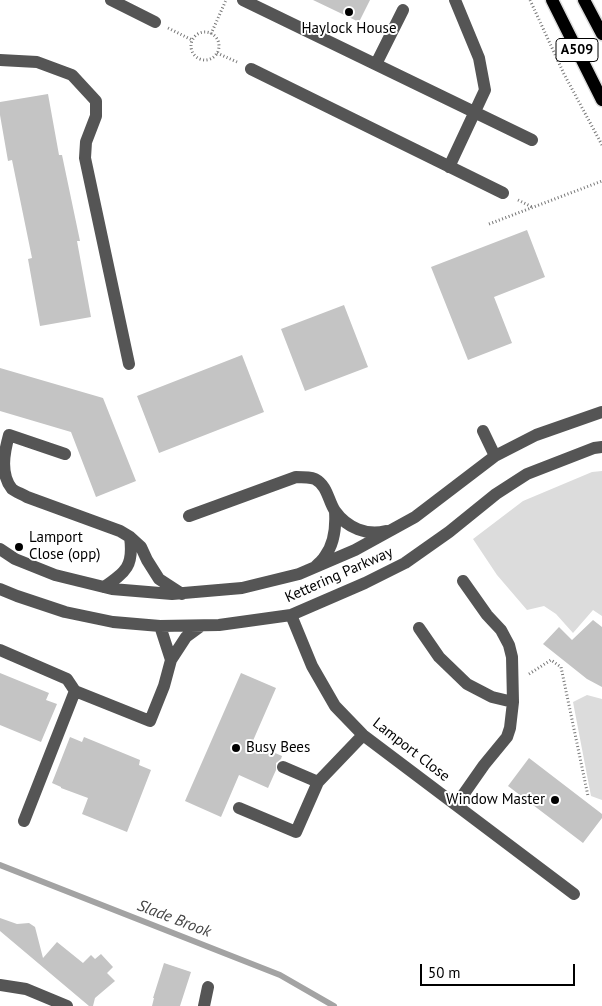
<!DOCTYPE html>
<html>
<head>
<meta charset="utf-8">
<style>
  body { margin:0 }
  #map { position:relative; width:602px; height:1006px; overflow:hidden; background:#fff; font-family:"PT Sans",sans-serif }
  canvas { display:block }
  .scale { position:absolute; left:420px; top:964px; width:155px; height:22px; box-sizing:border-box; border:2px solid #000; border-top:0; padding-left:6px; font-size:15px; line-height:18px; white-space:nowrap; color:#000; -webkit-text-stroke:4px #fff; paint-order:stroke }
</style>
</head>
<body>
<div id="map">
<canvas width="602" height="1006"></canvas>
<div class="scale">50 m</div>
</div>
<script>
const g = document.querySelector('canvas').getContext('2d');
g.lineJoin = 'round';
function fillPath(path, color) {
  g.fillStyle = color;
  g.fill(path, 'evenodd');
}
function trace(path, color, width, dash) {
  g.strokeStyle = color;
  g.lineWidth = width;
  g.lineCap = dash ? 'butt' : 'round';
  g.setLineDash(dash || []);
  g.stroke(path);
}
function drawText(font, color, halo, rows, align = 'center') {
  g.font = font + ' "PT Sans",sans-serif';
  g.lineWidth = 4;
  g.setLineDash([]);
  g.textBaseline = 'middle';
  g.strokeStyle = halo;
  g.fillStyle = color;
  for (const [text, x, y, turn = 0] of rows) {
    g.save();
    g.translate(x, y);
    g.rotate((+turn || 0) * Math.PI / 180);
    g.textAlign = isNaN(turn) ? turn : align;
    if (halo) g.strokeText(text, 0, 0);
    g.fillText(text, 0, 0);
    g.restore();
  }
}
fillPath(new Path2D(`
  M602 471V616L593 610 573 633 556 614 544 606 527 610 497 575 473 539 523 501 592 472Z
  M587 695 602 699V800L591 796 573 702Z`), '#dcdcdc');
trace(new Path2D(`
  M0 865 280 975 334 1006`), '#a3a3a3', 6);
fillPath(new Path2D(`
  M313 0H370L359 22Z
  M48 94 59 155H62L80 241H77L91 317 40 326 28 259 32 258 12 160 8 161 0 115V102Z
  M527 230 545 277 494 297 512 343 468 360 431 267Z
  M344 305 368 367 305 391 281 329Z
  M242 355 264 412 159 453 137 396Z
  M0 368 103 398 136 481 96 497 71 432 0 411Z
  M593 620 602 627V687L587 679 543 644 559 627 572 640Z
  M0 673 49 693 46 700 57 704 41 742 0 725Z
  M241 673 276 688 252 743 282 756 281 759 276 763V770L268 788 239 775 221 817 185 801Z
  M70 737 82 742 84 737 140 760 139 765 151 770 127 832 82 814 88 798 61 788V787L52 783Z
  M529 758 602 814V818L583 843 508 786Z
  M0 918 17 924 29 923 35 927 43 958 57 942 83 963 91 955 95 959 101 954 113 967 107 973 115 981 95 998 93 1006H89L0 931Z
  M164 963 191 972 180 1006H152L154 998H153Z`), '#c4c4c4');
const major = new Path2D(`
  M552 0 602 100
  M584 0 602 34`);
trace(major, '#dbdbdb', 15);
trace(new Path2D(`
  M530 0 564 74 602 145
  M168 28 192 40
  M191 46a14 14 0 1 1 28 0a14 14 0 1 1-28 0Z
  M211 34 226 0
  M217 53 237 62
  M518 200 532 207
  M489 224 602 181
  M529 674 551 660 561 667 588 796`), '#777', 3, [1, 2.5]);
trace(new Path2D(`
  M111 0 155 22
  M243 0 532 140
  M0 60 37 62 72 75 96 101V116L86 142 85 158 129 364
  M376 64 403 10
  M251 69 503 193
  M449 167 485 90 479 58 455 0
  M483 431 495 456
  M65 454 9 435C4 453 0 474 12 489 16 492 22 494 27 497L120 531 130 537 141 547 147 560 159 579 182 594
  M189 516 296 477C301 477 310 477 315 479 328 486 328 501 335 511 347 528 367 536 386 531
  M0 549 15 559 55 575 112 589 172 594 242 588 299 574 355 550 415 517 495 456 536 435 602 412
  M316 566C319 563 323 560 325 556 334 544 336 526 335 511
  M104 587C126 572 134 566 130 537
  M0 589 17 596 65 612 113 622 160 626 219 625 291 615 365 583 405 563 449 532 496 494 527 474 594 448 602 447
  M291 615 312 666 335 706 363 735 574 894
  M160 626 171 660
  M419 628 439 657 467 684 492 697 513 702
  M0 650 67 679 75 691 150 721 164 686 171 660 186 637 201 626
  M283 767 318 782
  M456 805 484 765 507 737 510 728 513 702 512 657 509 645 501 630 487 615 463 581
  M239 808 296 832 318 782 363 735
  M24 821 75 691
  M0 985 26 989 67 1006
  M204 1006 208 987`), '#555', 12);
trace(major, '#000', 12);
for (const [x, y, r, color] of [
  [349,12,5,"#000"],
  [19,547,5,"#000"],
  [236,748,5,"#000"],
  [555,800,5,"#000"]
]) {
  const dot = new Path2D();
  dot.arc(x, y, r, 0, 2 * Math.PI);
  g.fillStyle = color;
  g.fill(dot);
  trace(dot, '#fff', 2);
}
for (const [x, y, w] of [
  [577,50,42]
]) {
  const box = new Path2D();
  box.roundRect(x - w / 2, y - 11.5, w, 23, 4);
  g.fillStyle = '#fff';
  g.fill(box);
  trace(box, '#000', 1);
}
drawText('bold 14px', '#000', null, [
  ["A509",577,50]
]);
drawText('15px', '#000', '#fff', [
  ["Haylock House",349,29,"center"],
  ["Lamport",29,538],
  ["Close (opp)",29,555],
  ["Busy Bees",246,748],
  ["Window Master",545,800,"right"]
], 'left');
drawText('15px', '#000', '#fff', [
  ["Kettering Parkway",339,575,-24],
  ["Lamport Close",411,750,38]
]);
drawText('italic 16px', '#444', '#fff', [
  ["Slade Brook",174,919,21]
]);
</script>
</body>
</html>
